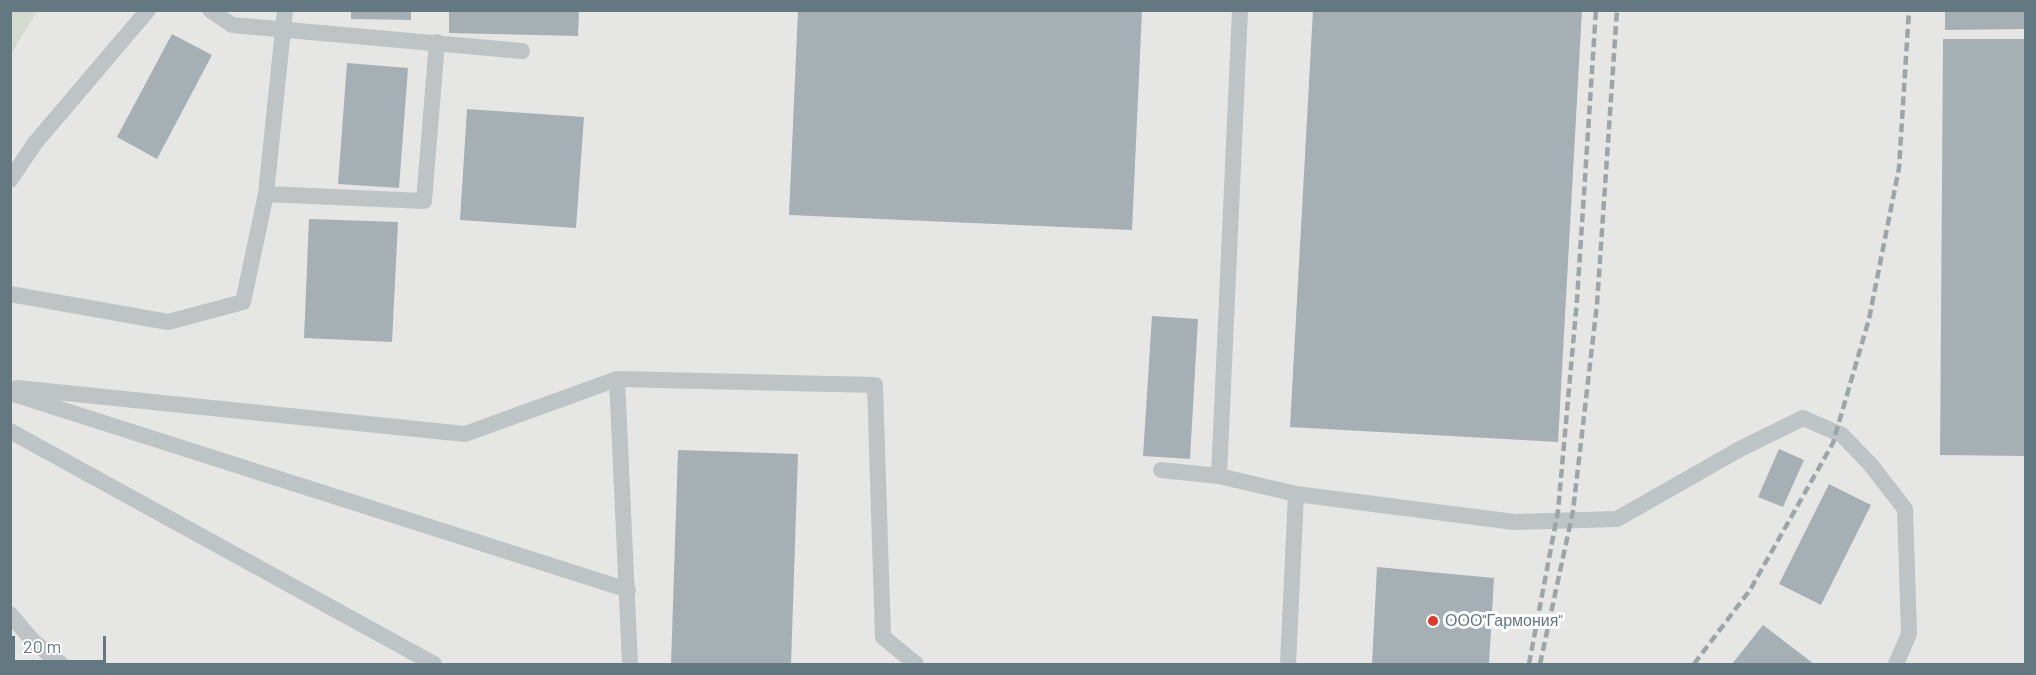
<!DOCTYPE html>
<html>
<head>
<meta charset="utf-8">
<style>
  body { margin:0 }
  #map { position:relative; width:2036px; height:675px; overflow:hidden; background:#f5f5f1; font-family:Barlow,sans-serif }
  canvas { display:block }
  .frame { position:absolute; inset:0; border:12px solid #647882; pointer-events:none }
  .scale { position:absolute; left:12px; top:636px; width:94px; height:27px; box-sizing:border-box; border:3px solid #647882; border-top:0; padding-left:8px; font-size:18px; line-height:21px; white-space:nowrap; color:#647882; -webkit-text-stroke:4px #fff; paint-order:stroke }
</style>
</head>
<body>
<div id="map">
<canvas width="2036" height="675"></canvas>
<div class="frame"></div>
<div class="scale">20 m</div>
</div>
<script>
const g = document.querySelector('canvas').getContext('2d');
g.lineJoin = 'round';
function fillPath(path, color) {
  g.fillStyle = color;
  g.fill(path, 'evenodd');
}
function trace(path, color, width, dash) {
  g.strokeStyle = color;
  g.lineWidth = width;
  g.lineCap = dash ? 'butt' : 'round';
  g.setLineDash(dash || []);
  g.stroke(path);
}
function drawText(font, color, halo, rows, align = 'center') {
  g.font = font + ' Barlow,sans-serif';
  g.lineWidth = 6;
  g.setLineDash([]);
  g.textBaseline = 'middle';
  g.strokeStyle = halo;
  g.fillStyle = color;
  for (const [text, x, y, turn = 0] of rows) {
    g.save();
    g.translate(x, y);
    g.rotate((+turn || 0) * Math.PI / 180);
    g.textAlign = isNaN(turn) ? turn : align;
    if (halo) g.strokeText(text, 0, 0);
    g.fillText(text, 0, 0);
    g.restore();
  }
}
fillPath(new Path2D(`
  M37 10 2025 11V664H11L10 54Z`), '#e6e6e5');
fillPath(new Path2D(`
  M11 10 37 11 11 54 10 11Z`), '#d5dad0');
fillPath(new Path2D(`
  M351 10H411V20L351 19Z
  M449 10H579L578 36 449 33Z
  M798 10H1142L1132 230 789 215Z
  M1313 10H1582L1558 442 1290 427Z
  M1945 10H2026V29L1945 30Z
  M172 34 212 55 157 159 117 137Z
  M1943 39H2026L2025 456 1940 455Z
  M347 63 408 68 399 188 338 184Z
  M467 109 584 117 576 228 460 220Z
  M309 219 398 222 392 342 304 338Z
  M1152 316 1198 319 1190 459 1143 456Z
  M1779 449 1804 460 1783 507 1758 497Z
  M678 450 798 454 791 664H671Z
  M1829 484 1871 505 1821 605 1779 584Z
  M1377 567 1494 578 1489 664H1372Z
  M1763 625 1814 664H1732Z`), '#a6b0b4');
trace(new Path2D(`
  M210 10 232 25 522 51
  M10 180 35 143 148 10
  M266 194 424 201 437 42
  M10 294 168 322 243 302 266 194 285 10
  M17 388 465 434 617 379
  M10 393 628 590
  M10 431 434 664
  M1161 470 1219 476 1296 494 1514 522 1617 519 1740 449 1803 418 1842 435 1870 464 1905 509 1909 634 1896 664
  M1219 476 1240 10
  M10 614 33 641 61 664
  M630 664 617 379 875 385 883 637 916 664
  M1288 664 1296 494`), '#bec3c5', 16);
trace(new Path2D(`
  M1529 664 1558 511 1577 300 1596 10
  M1540 664 1573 511 1597 304 1617 10
  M1694 664 1750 590 1833 443 1869 319 1899 168 1909 10`), '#9da5a9', 4.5, [9, 4.5]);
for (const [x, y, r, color] of [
  [1433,621,6,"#e03a26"]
]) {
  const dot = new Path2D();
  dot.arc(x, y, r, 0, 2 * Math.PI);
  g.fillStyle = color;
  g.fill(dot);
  trace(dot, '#fff', 2);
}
drawText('16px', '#647882', '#fff', [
  ["ООО\"Гармония\"",1445,621]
], 'left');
</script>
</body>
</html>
